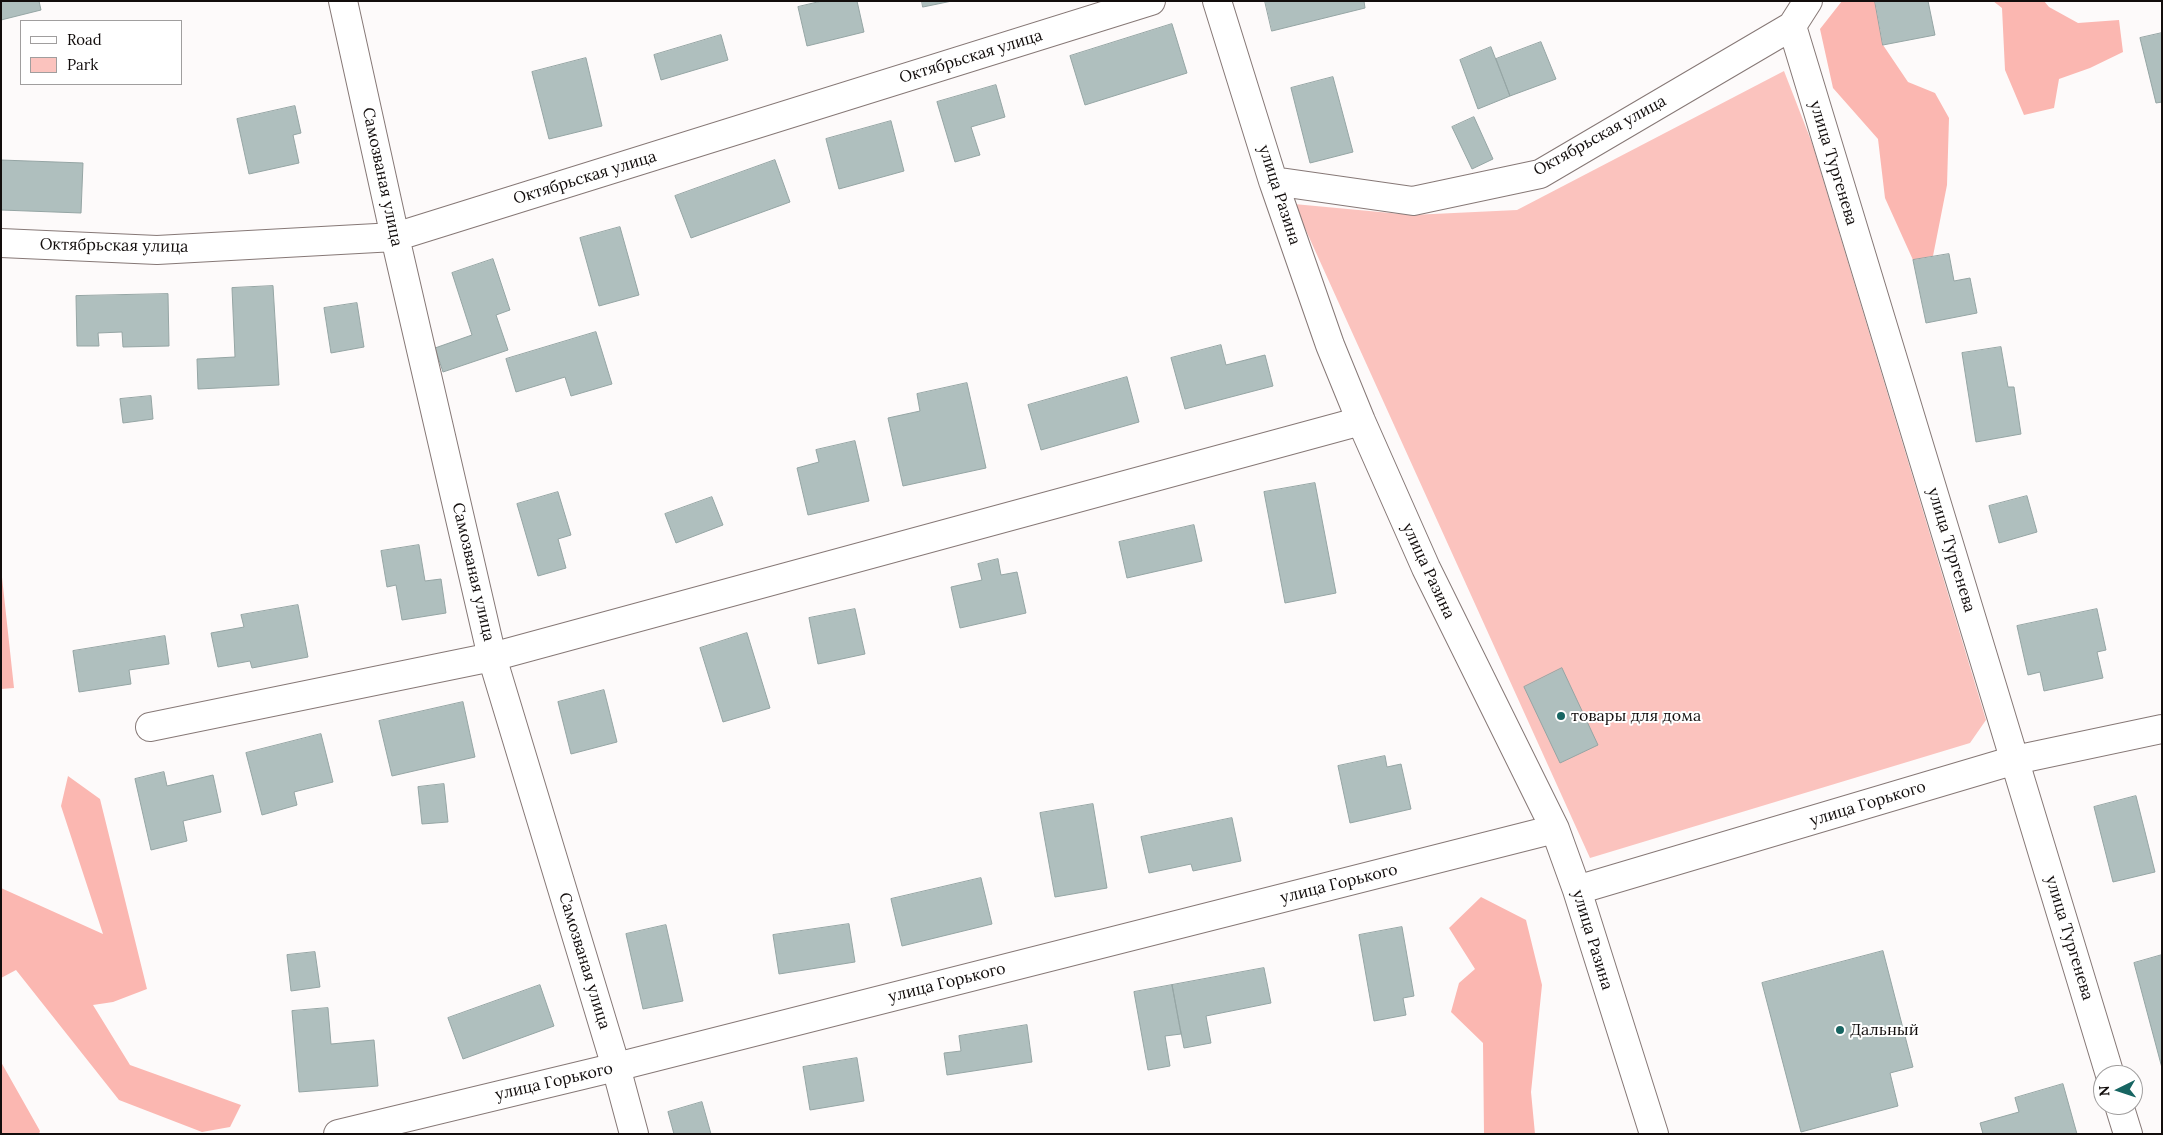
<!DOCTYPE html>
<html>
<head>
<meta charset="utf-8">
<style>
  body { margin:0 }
  #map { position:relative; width:2163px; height:1135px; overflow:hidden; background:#fdfafa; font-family:Lora,serif }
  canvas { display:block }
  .frame { position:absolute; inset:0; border:2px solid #120d0c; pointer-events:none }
  .legend { position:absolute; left:20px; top:20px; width:162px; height:65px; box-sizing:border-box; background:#fff; border:1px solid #a09e9e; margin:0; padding:6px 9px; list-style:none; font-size:15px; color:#120d0c }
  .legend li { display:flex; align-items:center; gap:10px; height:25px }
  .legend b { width:25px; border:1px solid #a09e9e }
  .north { position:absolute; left:2093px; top:1065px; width:50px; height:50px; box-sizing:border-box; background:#fff; border:1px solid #a09e9e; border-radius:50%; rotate:266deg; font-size:14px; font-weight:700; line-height:20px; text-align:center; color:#120d0c }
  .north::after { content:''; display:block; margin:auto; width:18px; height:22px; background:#176562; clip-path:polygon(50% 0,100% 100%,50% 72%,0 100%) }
</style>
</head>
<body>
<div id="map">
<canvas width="2163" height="1135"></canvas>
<div class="frame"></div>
<ul class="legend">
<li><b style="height:6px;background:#fff"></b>Road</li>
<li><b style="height:14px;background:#fbc3be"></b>Park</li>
</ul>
<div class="north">N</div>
</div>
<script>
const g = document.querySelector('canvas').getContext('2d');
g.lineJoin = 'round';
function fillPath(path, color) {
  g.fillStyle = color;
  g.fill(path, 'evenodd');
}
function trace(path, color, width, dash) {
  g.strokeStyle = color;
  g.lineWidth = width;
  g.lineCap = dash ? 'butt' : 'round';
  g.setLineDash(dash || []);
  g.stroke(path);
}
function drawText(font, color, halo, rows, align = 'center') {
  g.font = font + ' Lora,serif';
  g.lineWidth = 4;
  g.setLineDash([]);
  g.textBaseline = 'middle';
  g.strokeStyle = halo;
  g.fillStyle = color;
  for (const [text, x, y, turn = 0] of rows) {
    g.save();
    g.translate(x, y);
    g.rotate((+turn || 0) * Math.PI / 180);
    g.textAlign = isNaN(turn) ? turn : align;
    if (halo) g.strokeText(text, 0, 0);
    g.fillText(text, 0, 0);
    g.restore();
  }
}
fillPath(new Path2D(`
  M1784 71 1812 143 1986 720 1970 743 1590 858 1294 204 1412 215 1517 210Z`), '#fbc3be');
fillPath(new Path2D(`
  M1842 1H1875L1883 45 1908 82 1935 93 1949 118 1947 185 1933 256 1913 260 1885 198 1878 139 1833 88 1820 29Z
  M1993 1H2044L2049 7 2078 23 2119 20 2123 52 2090 68 2059 79 2054 108 2024 115 2005 70 2002 8Z
  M1 568 14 688 1 689Z
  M68 776 100 799 147 989 113 1002 93 1005 130 1065 241 1105 230 1127 202 1132 119 1100 16 970 1 978V888L103 934 61 806Z
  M1481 897 1526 920 1542 985 1531 1092 1535 1134H1484L1483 1043 1451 1012 1459 983 1475 969 1449 928Z
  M1 1062 40 1131 39 1134H1Z`), '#fbb7b1');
const building = new Path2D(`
  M1 1H39L41 10 1 20Z
  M822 1H857L864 32 807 46 798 7Z
  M922 1H952L923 7Z
  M1265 1H1364L1365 8 1272 31Z
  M1875 1H1928L1935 35 1883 45Z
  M1172 24 1187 73 1085 105 1070 56Z
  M2162 33V102L2156 103 2140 38Z
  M721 35 728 60 661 80 654 55Z
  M1541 42 1556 79 1510 96 1496 59Z
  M1491 47 1510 96 1478 109 1460 60Z
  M586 58 602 126 549 139 532 72Z
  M1333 77 1353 152 1310 163 1291 88Z
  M996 85 1005 117 971 127 980 155 955 162 937 102Z
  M295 106 301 133 293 135 299 163 249 174 237 119Z
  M1474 117 1493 159 1472 169 1452 127Z
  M891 121 904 171 839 189 826 139Z
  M1 160 83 163 81 213 1 210Z
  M775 160 790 202 691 238 675 196Z
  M620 227 639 295 599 306 580 238Z
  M1949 254 1954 281 1970 278 1977 313 1926 323 1913 260Z
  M493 259 510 310 496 315 508 350 443 372 435 348 472 335 452 273Z
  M273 286 279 385 198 389 197 359 235 357 232 288Z
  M168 294 169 346 123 347 122 332 98 333 99 346H77L76 296Z
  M357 303 364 347 331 353 324 308Z
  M596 332 612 384 571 396 565 377 516 392 506 359Z
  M1221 345 1226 365 1265 355 1273 386 1185 409 1171 358Z
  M2001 347 2008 387H2014L2021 434 1976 442 1962 353Z
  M1127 377 1139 422 1041 450 1028 405Z
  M967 383 986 468 903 486 888 418 920 411 917 394Z
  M151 396 153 419 123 423 120 399Z
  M855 441 869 501 808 515 797 468 819 462 816 450Z
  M1315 483 1336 593 1285 603 1264 492Z
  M558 492 571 535 558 539 566 568 538 576 517 504Z
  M2027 496 2037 532 1999 543 1989 506Z
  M712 497 723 525 676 543 665 514Z
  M1194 525 1202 561 1127 578 1119 542Z
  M419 545 425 581 441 579 446 613 402 620 396 585 387 587 381 551Z
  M998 559 1001 575 1017 572 1026 613 960 628 951 587 982 580 978 564Z
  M298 605 308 657 252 668 250 661 218 667 211 633 244 627 241 615Z
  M855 609 865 654 818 664 809 618Z
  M2097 609 2106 650 2097 652 2103 678 2044 691 2040 672 2028 675 2017 626Z
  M747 633 770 708 723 722 700 648Z
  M165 636 169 664 129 670 131 684 79 692 73 651Z
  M1562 668 1598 745 1560 763 1524 687Z
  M604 690 617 742 571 754 558 702Z
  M463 702 475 757 392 776 379 721Z
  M321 734 333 782 294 792 297 805 262 815 246 753Z
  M1385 756 1387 767 1401 764 1411 809 1350 823 1338 766Z
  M164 772 167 786 213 775 221 812 183 821 187 841 151 850 135 779Z
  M444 784 448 822 422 824 418 787Z
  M2136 796 2155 872 2113 882 2094 807Z
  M1093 804 1107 888 1055 897 1040 813Z
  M1232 818 1241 861 1193 871 1191 864 1149 873 1141 837Z
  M981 878 992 924 902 946 891 899Z
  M849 924 855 962 779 974 773 935Z
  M666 925 683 1001 643 1009 626 934Z
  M1402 927 1414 996 1403 998 1406 1015 1374 1021 1359 935Z
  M1883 951 1913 1067 1890 1073 1898 1106 1801 1132 1762 983Z
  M315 952 320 987 291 991 287 955Z
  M2162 955V1068L2134 963Z
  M1264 968 1271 1003 1206 1016 1211 1043 1184 1048 1172 985Z
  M540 985 554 1026 463 1059 448 1018Z
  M1172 985 1181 1034 1165 1036 1170 1066 1148 1070 1134 992Z
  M328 1008 331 1044 374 1040 378 1086 299 1092 292 1011Z
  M1027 1025 1032 1062 947 1075 944 1053 961 1051 959 1036Z
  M857 1058 864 1101 810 1110 803 1067Z
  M2063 1084 2077 1134H1983L1980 1123 2019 1112 2015 1098Z
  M702 1102 711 1134H674L668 1112Z`);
fillPath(building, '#afbfbe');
trace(building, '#95a5a4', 1);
const minor = new Path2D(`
  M343 1 395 237 492 657 616 1067 634 1134
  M1217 1 1273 181 1330 345 1361 421 1426 568 1555 829 1577 890 1654 1134
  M1792 26 2110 1075
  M1273 181 1413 201 1540 174 1792 26 1808 1
  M1 243 157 250 395 237 1151 1
  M150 727 492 657 1361 421
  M1577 890 2015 760 2162 729
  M2119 1105 2128 1134
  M338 1134 616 1067 1555 829`);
trace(minor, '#867876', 30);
trace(minor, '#fff', 28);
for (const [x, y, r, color] of [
  [1561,716,5,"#176562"],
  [1840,1030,5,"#176562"]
]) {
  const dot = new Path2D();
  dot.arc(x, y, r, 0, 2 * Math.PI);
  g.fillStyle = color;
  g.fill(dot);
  trace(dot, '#fff', 2);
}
drawText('16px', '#120d0c', '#fff', [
  ["Октябрьская улица",971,57,-17],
  ["Октябрьская улица",1600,136,-29],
  ["улица Тургенева",1833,163,73],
  ["Самозваная улица",382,177,78],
  ["Октябрьская улица",585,178,-17],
  ["улица Разина",1279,195,72],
  ["Октябрьская улица",114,246,1],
  ["улица Тургенева",1951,550,73],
  ["улица Разина",1428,571,65],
  ["Самозваная улица",473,572,77],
  ["улица Горького",1868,804,-17],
  ["улица Горького",1339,884,-14],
  ["улица Тургенева",2069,938,73],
  ["улица Разина",1592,940,73],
  ["Самозваная улица",584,961,73],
  ["улица Горького",947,983,-14],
  ["улица Горького",554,1082,-13]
]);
drawText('16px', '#120d0c', '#fff', [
  ["товары для дома",1571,716],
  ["Дальный",1850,1030]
], 'left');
</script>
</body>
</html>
